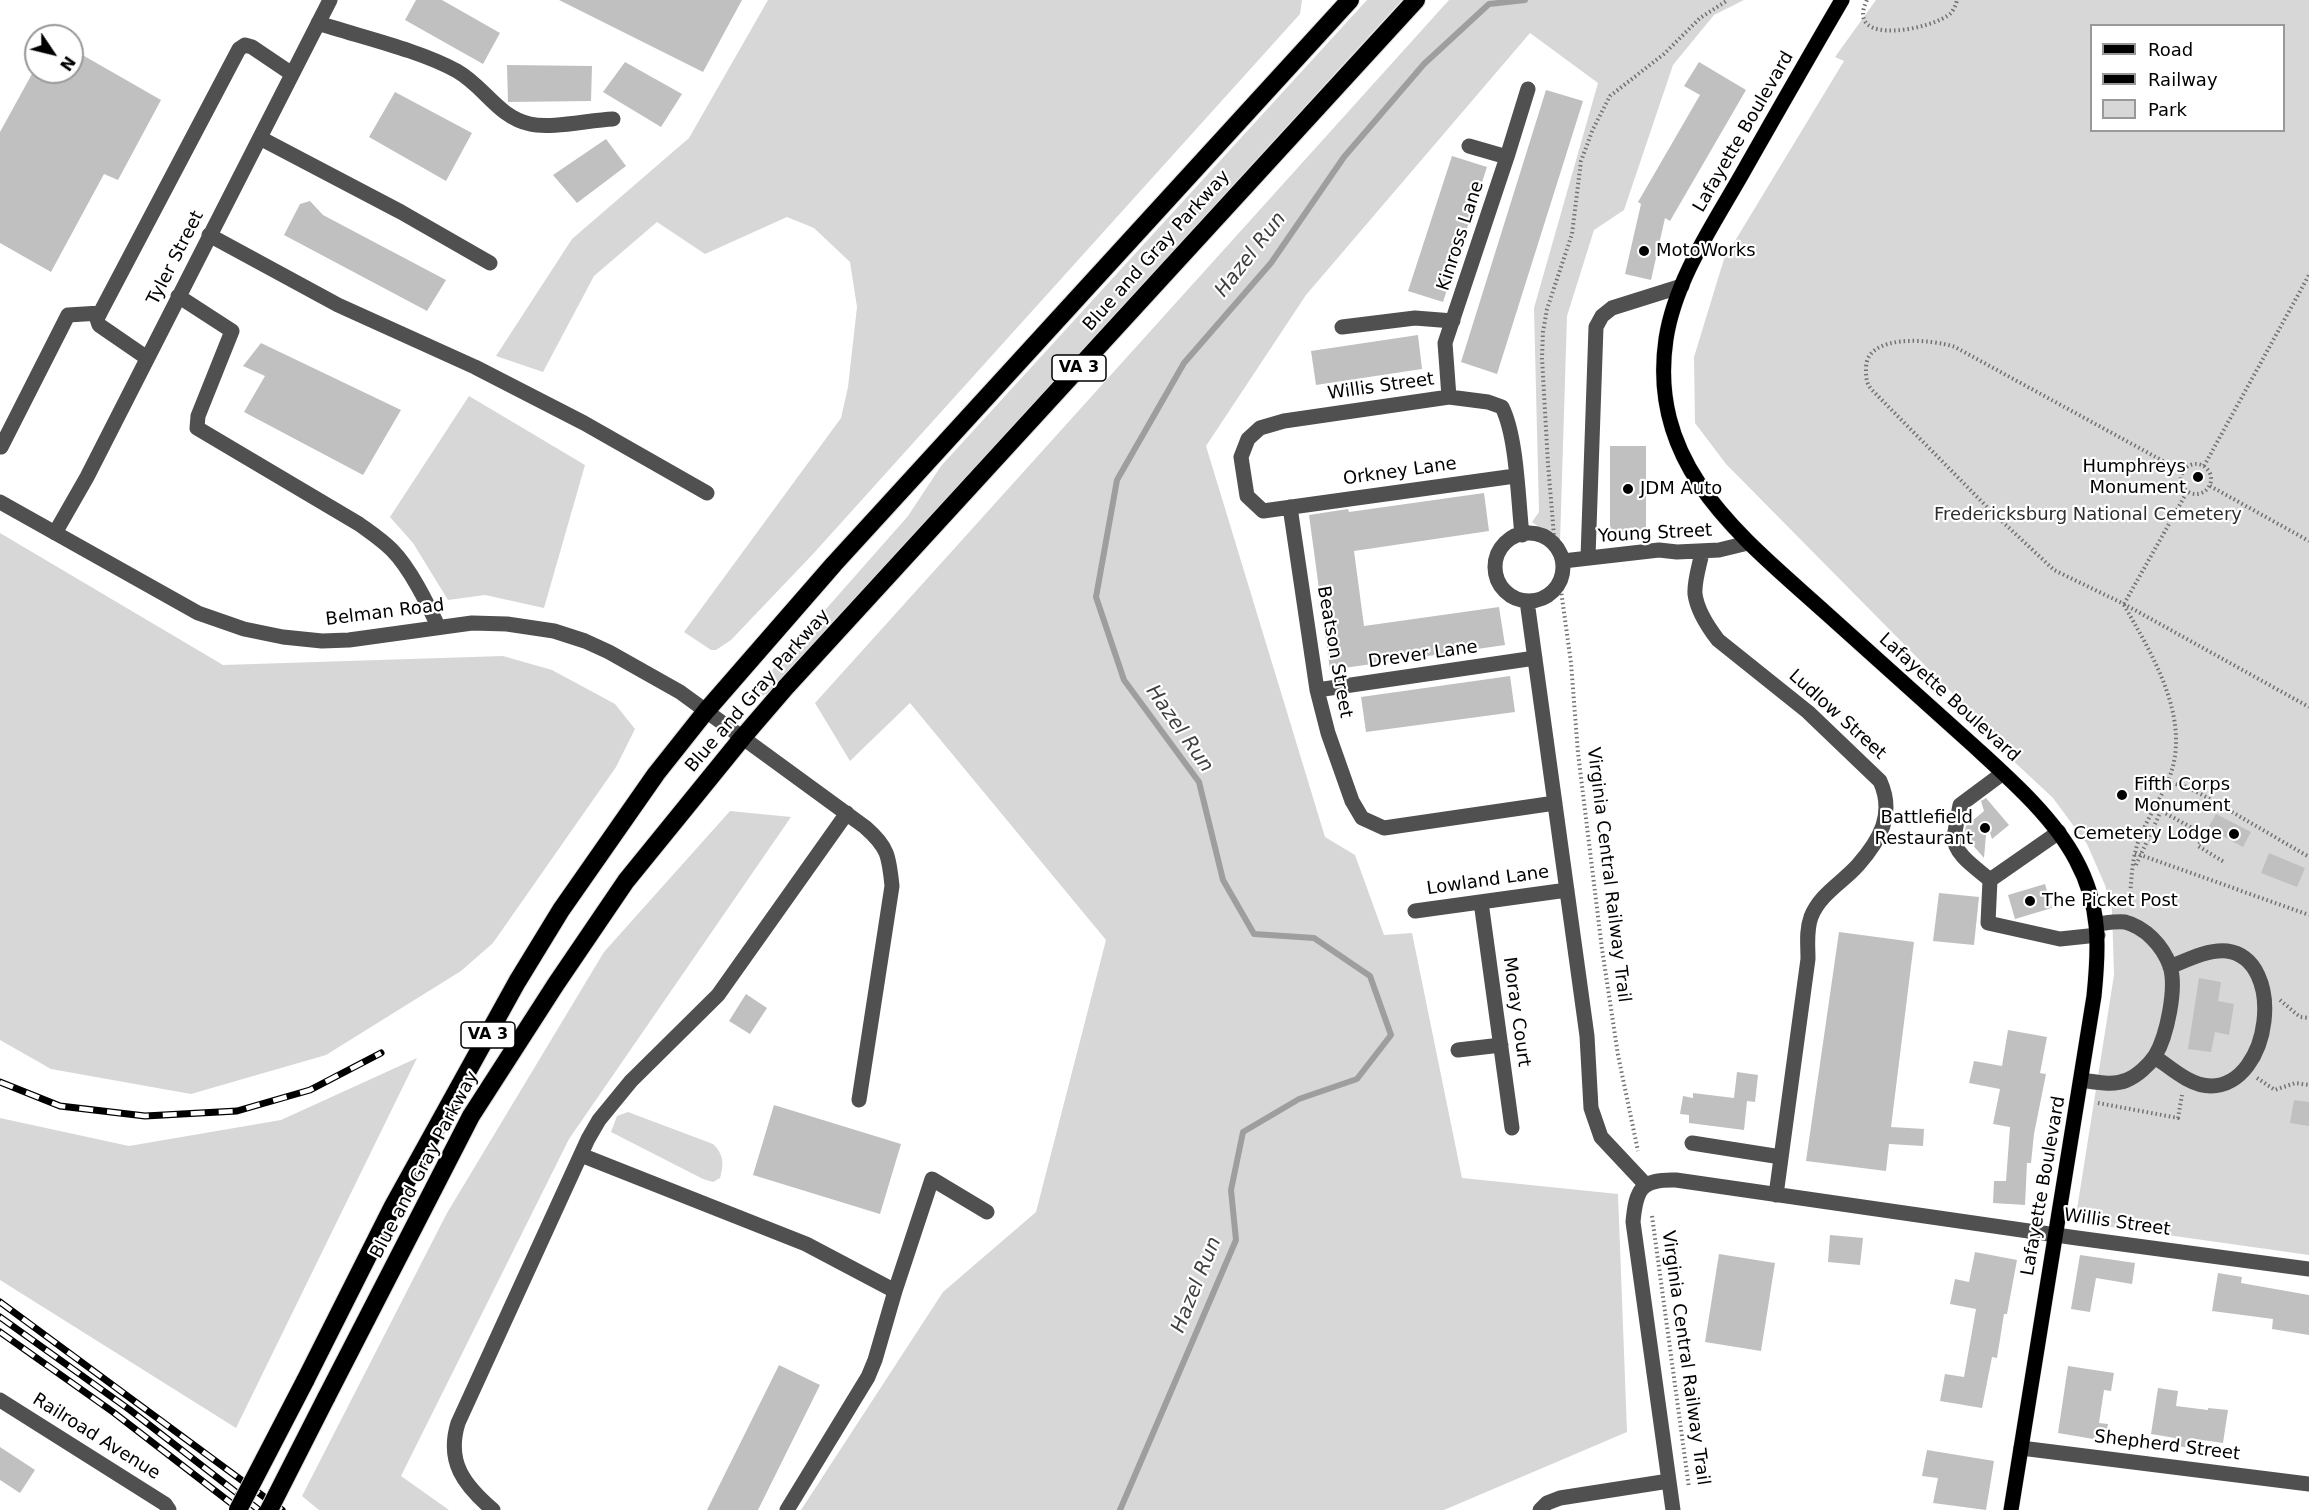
<!DOCTYPE html>
<html>
<head>
<meta charset="utf-8">
<style>
  body { margin:0 }
  #map { position:relative; width:2309px; height:1510px; overflow:hidden; background:#fff; font-family:"DejaVu Sans",sans-serif }
  canvas { display:block }
  .legend { position:absolute; left:2090px; top:24px; width:195px; height:108px; box-sizing:border-box; background:#fff; border:2px solid #999; margin:0; padding:8px 10px; list-style:none; font-size:18px; color:#000 }
  .legend li { display:flex; align-items:center; gap:12px; height:30px }
  .legend b { width:30px; border:2px solid #999 }
  .north { position:absolute; left:24px; top:24px; width:60px; height:60px; box-sizing:border-box; background:#fff; border:2px solid #999; border-radius:50%; rotate:125deg; font-size:16px; font-weight:700; line-height:24px; text-align:center; color:#000 }
  .north::after { content:''; display:block; margin:auto; width:21px; height:27px; background:#000; clip-path:polygon(50% 0,100% 100%,50% 72%,0 100%) }
</style>
</head>
<body>
<div id="map">
<canvas width="2309" height="1510"></canvas>
<ul class="legend">
<li><b style="height:8px;background:#000"></b>Road</li>
<li><b style="height:8px;background:#000"></b>Railway</li>
<li><b style="height:16px;background:#d7d7d7"></b>Park</li>
</ul>
<div class="north">N</div>
</div>
<script>
const g = document.querySelector('canvas').getContext('2d');
g.lineJoin = 'round';
function fillPath(path, color) {
  g.fillStyle = color;
  g.fill(path, 'evenodd');
}
function trace(path, color, width, dash) {
  g.strokeStyle = color;
  g.lineWidth = width;
  g.lineCap = dash ? 'butt' : 'round';
  g.setLineDash(dash || []);
  g.stroke(path);
}
function drawText(font, color, halo, rows, align = 'center') {
  g.font = font + ' "DejaVu Sans",sans-serif';
  g.lineWidth = 4.5;
  g.setLineDash([]);
  g.textBaseline = 'middle';
  g.strokeStyle = halo;
  g.fillStyle = color;
  for (const [text, x, y, turn = 0] of rows) {
    g.save();
    g.translate(x, y);
    g.rotate((+turn || 0) * Math.PI / 180);
    g.textAlign = isNaN(turn) ? turn : align;
    if (halo) g.strokeText(text, 0, 0);
    g.fillText(text, 0, 0);
    g.restore();
  }
}
fillPath(new Path2D(`
  M768 0H1302L1300 14 813 554 731 640 716 650H711L684 632 841 418 848 387 857 307 850 262 814 228 787 217 705 254 657 222 594 276 543 372 496 356 572 239 689 138Z
  M1367 0H1402L770 692 756 699 757 689 766 677 908 516 941 466Z
  M1449 0H1744L1714 15 1673 65 1624 210 1594 230 1567 316 1560 542 1532 522 1539 512 1534 308 1598 83 1530 33 1306 295 1206 446 1325 837 1355 855 1384 935 1412 933 1462 1178 1618 1194 1627 1432 1444 1510H801L943 1292 1036 1212 1106 940 910 703 850 761 815 703Z
  M1876 0H2309V1255L2075 1222 2114 975 2112 910 2105 885 2087 844 2053 798 2008 756 1966 707 1726 464 1695 423 1694 357 1724 259 1844 61 1835 57ZM2092 26H2284V130H2092Z
  M469 396 585 465 544 608 485 595 448 600 413 543 390 517Z
  M0 533 223 665 503 656 552 670 615 704 635 729 616 767 493 943 461 971 326 1055 191 1094 51 1069 0 1040Z
  M730 811 791 817 569 1139 401 1476 449 1510H319L302 1496 447 1213 604 952Z
  M417 1058 236 1428 0 1280V1118L129 1146 281 1120Z
  M628 1112 713 1144C724 1154 724 1165 720 1178L713 1182 703 1179 611 1132 617 1116Z`), '#d7d7d7');
trace(new Path2D(`
  M1120 1510 1236 1240 1231 1190 1243 1132 1299 1099 1357 1079 1391 1035 1370 976 1314 938 1254 934 1223 880 1199 782 1124 680 1096 597 1117 480 1184 363 1271 263 1344 157 1424 64 1489 4 1525 0`), '#9e9e9e', 6);
fillPath(new Path2D(`
  M416 0H442L500 33 483 64 405 20Z
  M559 0H742L703 72Z
  M72 49 161 100 118 180 104 174 51 272 0 243V132L33 72H72Z
  M625 62 682 94 661 127 603 92Z
  M1699 62 1746 90 1670 221 1665 218 1651 280 1625 274 1641 204 1638 202 1700 95 1684 86Z
  M507 65 592 66 591 101 508 102Z
  M1546 90 1583 101 1497 374 1461 362Z
  M395 92 472 133 446 181 369 137Z
  M606 139 626 166 577 203 553 175Z
  M1452 156 1487 167 1443 302 1408 291Z
  M310 201 323 215 446 280 427 311 284 235 300 204Z
  M1418 335 1422 369 1316 385 1311 351Z
  M261 343 401 410 363 475 244 412 265 376 243 366Z
  M1610 446H1646V532L1610 533Z
  M1484 493 1489 531 1354 551 1364 626 1499 607 1505 645 1330 670 1309 515 1348 509 1349 512Z
  M1510 676 1515 712 1366 732 1361 697Z
  M1986 798 2009 825 1992 839 1987 823 1984 858 1964 835 1966 826 1984 811 1981 801Z
  M2216 814 2251 832 2243 847 2208 828Z
  M2269 853 2305 868 2297 887 2261 873Z
  M2045 884 2052 908 2015 919 2008 895Z
  M1939 893 1979 897 1974 945 1933 941Z
  M1839 932 1914 942 1891 1127 1924 1129 1923 1146 1889 1144 1886 1171 1806 1161Z
  M2199 978 2221 982 2218 1001 2234 1004 2229 1035 2215 1032 2211 1052 2188 1049Z
  M746 994 767 1008 750 1034 729 1021Z
  M2008 1030 2047 1037 2040 1073 2046 1074 2034 1134 2031 1163H2027L2025 1205 1993 1203 1994 1181H2006L2010 1127 1993 1124 2000 1089 1969 1083 1974 1061 2002 1066Z
  M1737 1072 1758 1075 1755 1102 1747 1101 1744 1130 1689 1123V1115L1680 1114 1683 1096 1693 1098V1093L1734 1098Z
  M2294 1100 2309 1102V1126L2290 1123Z
  M774 1105 901 1144 880 1214 753 1175Z
  M1830 1235 1863 1238 1860 1265 1828 1262Z
  M1975 1252 2017 1260 2007 1314H2004L1997 1358 1992 1357 1982 1408 1940 1401 1945 1374 1964 1377 1976 1309 1950 1304 1955 1279 1969 1282Z
  M1719 1254 1775 1263 1761 1351 1705 1342Z
  M2080 1255 2135 1263 2132 1284 2096 1278 2090 1312 2071 1309Z
  M2218 1273 2242 1277 2241 1283 2309 1295V1335L2272 1329 2273 1319 2212 1311Z
  M779 1365 820 1385 758 1510H707Z
  M2068 1366 2114 1373 2111 1391 2104 1390 2099 1423 2108 1424 2105 1441 2058 1433Z
  M2158 1388 2178 1391 2176 1406 2208 1410V1408L2228 1410 2223 1443 2195 1439 2194 1448 2174 1446 2175 1438 2151 1434Z
  M0 1447 35 1470 20 1493 0 1480Z
  M1927 1450 1994 1461 1986 1510 1933 1503 1938 1478 1922 1476Z`), '#c0c0c0');
const major = new Path2D(`
  M1842 0C1808 58 1775 116 1742 174 1713 225 1675 280 1666 339 1647 467 1742 537 1826 613 1876 658 1926 703 1975 747 2010 779 2054 818 2076 860 2101 906 2099 947 2094 996L2011 1510`);
const highway = new Path2D(`
  M305 1381 393 1206 517 982 561 910 656 774 706 711 834 564 1350 0
  M326 1398 471 1116 556 984 626 881 743 737 786 687 1416 0`);
trace(major, '#dbdbdb', 16);
trace(highway, '#dbdbdb', 20);
trace(new Path2D(`
  M1867 0C1843 48 1935 29 1951 13 1954 9 1956 5 1957 0
  M2181 479a15 15 0 1 1 30 0a15 15 0 1 1-30 0Z
  M2204 466 2309 275
  M2183 472 1955 347C1932 339 1866 333 1866 368 1866 378 1866 383 1872 390L1992 512 2054 570 2124 604 2309 707
  M2210 486 2309 541
  M1555 548 1548 464 1542 358 1543 332 1547 309 1572 234 1581 161 1593 129 1610 96 1664 54 1700 18 1728 0
  M1559 576 1571 663 1578 753 1602 949 1618 1055 1638 1151
  M2124 604 2187 492
  M2124 605C2151 653 2190 715 2171 773 2162 800 2141 825 2135 853 2131 870 2131 890 2129 908
  M2167 782 2187 787 2210 799 2309 857
  M2154 807 2205 835 2198 846 2224 862
  M2135 853 2309 915
  M2136 865 2161 811
  M2280 1000 2300 1017 2309 1018
  M2257 1078 2275 1090 2295 1083 2309 1085
  M2098 1103 2178 1118 2182 1095
  M1652 1216 1689 1488`), '#727272', 4, [1.5, 3]);
trace(new Path2D(`
  M318 23C361 37 419 50 457 71 485 87 498 117 530 124 551 129 589 120 613 119
  M260 138 401 212 490 263
  M1469 146 1507 157
  M209 235 338 305 475 367 584 423 707 493
  M178 296 232 331 198 416 197 428 359 524C370 532 382 540 392 550 410 568 427 603 438 626
  M1342 327 1415 318 1453 321
  M147 358 99 325 97 319 100 313 239 49 245 45 252 47 292 74
  M1449 397 1445 343 1507 157 1528 89
  M1 447 68 315 100 313
  M1515 476 1263 511 1247 496 1241 457 1248 439 1260 428 1284 421 1449 397 1488 402 1502 407C1517 437 1518 499 1522 535
  M0 502 198 613 244 629 283 637 322 641 349 640 472 623 507 624 554 631 585 641 609 652 680 692 865 827C888 847 889 856 892 886L859 1100
  M1290 507 1317 690 1328 733 1352 801 1362 818 1384 828 1555 803
  M55 533 87 477 330 0
  M1495 567a34 34 0 1 1 68 0a34 34 0 1 1-68 0Z
  M1702 552C1700 564 1694 581 1695 594 1697 610 1708 627 1718 640L1808 712 1880 781C1895 814 1880 840 1858 865 1842 883 1820 894 1811 917 1806 931 1808 944 1808 959L1776 1195
  M1588 557 1596 327 1602 316 1612 308 1682 286
  M1563 561 1659 550 1677 552 1719 550 1748 543
  M1527 601 1587 1036 1591 1108 1601 1137 1646 1185
  M1317 690 1535 658
  M2003 773 1960 805 1954 837C1954 855 1978 869 1990 880L1988 923 2060 939 2098 935
  M1990 880 2059 832
  M1481 902 1512 1128
  M1415 911 1567 890
  M1458 1050 1501 1045
  M2155 1057C2171 1068 2190 1086 2211 1086 2272 1085 2286 959 2227 951 2208 949 2187 960 2170 967
  M2081 1080C2096 1082 2113 1086 2127 1080 2137 1076 2149 1065 2155 1056 2167 1036 2177 988 2170 966 2163 946 2145 927 2125 922 2116 921 2106 923 2097 924
  M1692 1143 1781 1157
  M581 1155 806 1244 895 1291 875 1360 868 1377 787 1510
  M895 1291 932 1179 987 1212
  M0 1400 165 1504 169 1510
  M2021 1448 2309 1484
  M493 1510C464 1485 446 1462 458 1423L588 1139 599 1120 631 1081 718 995 847 813
  M1540 1510 1547 1503 1560 1498 1669 1481
  M1673 1510 1633 1222C1636 1189 1641 1179 1676 1180L2077 1238 2309 1269`), '#505050', 15);
trace(major, '#000', 15);
trace(highway, '#000', 18);
const rail = new Path2D(`
  M0 1082 60 1106 145 1116 237 1111 310 1090 381 1053
  M0 1302 282 1510
  M0 1317 130 1410 259 1510
  M0 1332 113 1412 240 1510`);
trace(rail, '#000', 7);
trace(rail, '#fff', 4.5, [14]);
const highwayBridge = new Path2D(`
  M238 1510 305 1381
  M269 1510 326 1398`);
trace(highwayBridge, '#dbdbdb', 20, []);
trace(highwayBridge, '#000', 18);
for (const [x, y, r, color] of [
  [1644,251,6,"#000"],
  [2198,477,6,"#000"],
  [1628,489,6,"#000"],
  [2122,795,6,"#000"],
  [1985,828,6,"#000"],
  [2234,834,6,"#000"],
  [2030,901,6,"#000"]
]) {
  const dot = new Path2D();
  dot.arc(x, y, r, 0, 2 * Math.PI);
  g.fillStyle = color;
  g.fill(dot);
  trace(dot, '#fff', 2);
}
for (const [x, y, w] of [
  [1079,368,54],
  [488,1035,54]
]) {
  const box = new Path2D();
  box.roundRect(x - w / 2, y - 13, w, 26, 4.5);
  g.fillStyle = '#fff';
  g.fill(box);
  trace(box, '#000', 1.5);
}
drawText('bold 16px', '#000', null, [
  ["VA 3",1079,368],
  ["VA 3",488,1035]
]);
drawText('18px', '#000', '#fff', [
  ["Lafayette Boulevard",1744,132,-60],
  ["Kinross Lane",1461,236,-72],
  ["Blue and Gray Parkway",1157,251,-48],
  ["Tyler Street",176,258,-63],
  ["Willis Street",1381,387,-8],
  ["Orkney Lane",1400,472,-8],
  ["Young Street",1655,534,-3],
  ["Belman Road",385,613,-7],
  ["Beatson Street",1334,652,80],
  ["Drever Lane",1423,655,-8],
  ["Blue and Gray Parkway",758,691,-49],
  ["Lafayette Boulevard",1949,698,42],
  ["Ludlow Street",1837,715,42],
  ["Virginia Central Railway Trail",1608,875,83],
  ["Lowland Lane",1488,881,-8],
  ["Moray Court",1516,1012,82],
  ["Blue and Gray Parkway",425,1165,-62],
  ["Lafayette Boulevard",2044,1186,-80],
  ["Willis Street",2117,1223,8],
  ["Virginia Central Railway Trail",1685,1358,82],
  ["Railroad Avenue",96,1437,32],
  ["Shepherd Street",2167,1446,7]
]);
drawText('18px', '#000', '#fff', [
  ["MotoWorks",1656,251],
  ["Humphreys",2186,467,"right"],
  ["Monument",2186,488,"right"],
  ["JDM Auto",1640,489],
  ["Fifth Corps",2134,785],
  ["Monument",2134,806],
  ["Battlefield",1973,818,"right"],
  ["Restaurant",1973,839,"right"],
  ["Cemetery Lodge",2222,834,"right"],
  ["The Picket Post",2042,901]
], 'left');
drawText('18px', '#2e2e2e', '#fff', [
  ["Fredericksburg National Cemetery",2088,515]
]);
drawText('italic 20px', '#3f3f3f', '#fff', [
  ["Hazel Run",1251,255,-52],
  ["Hazel Run",1179,729,55],
  ["Hazel Run",1197,1285,-68]
]);
</script>
</body>
</html>
